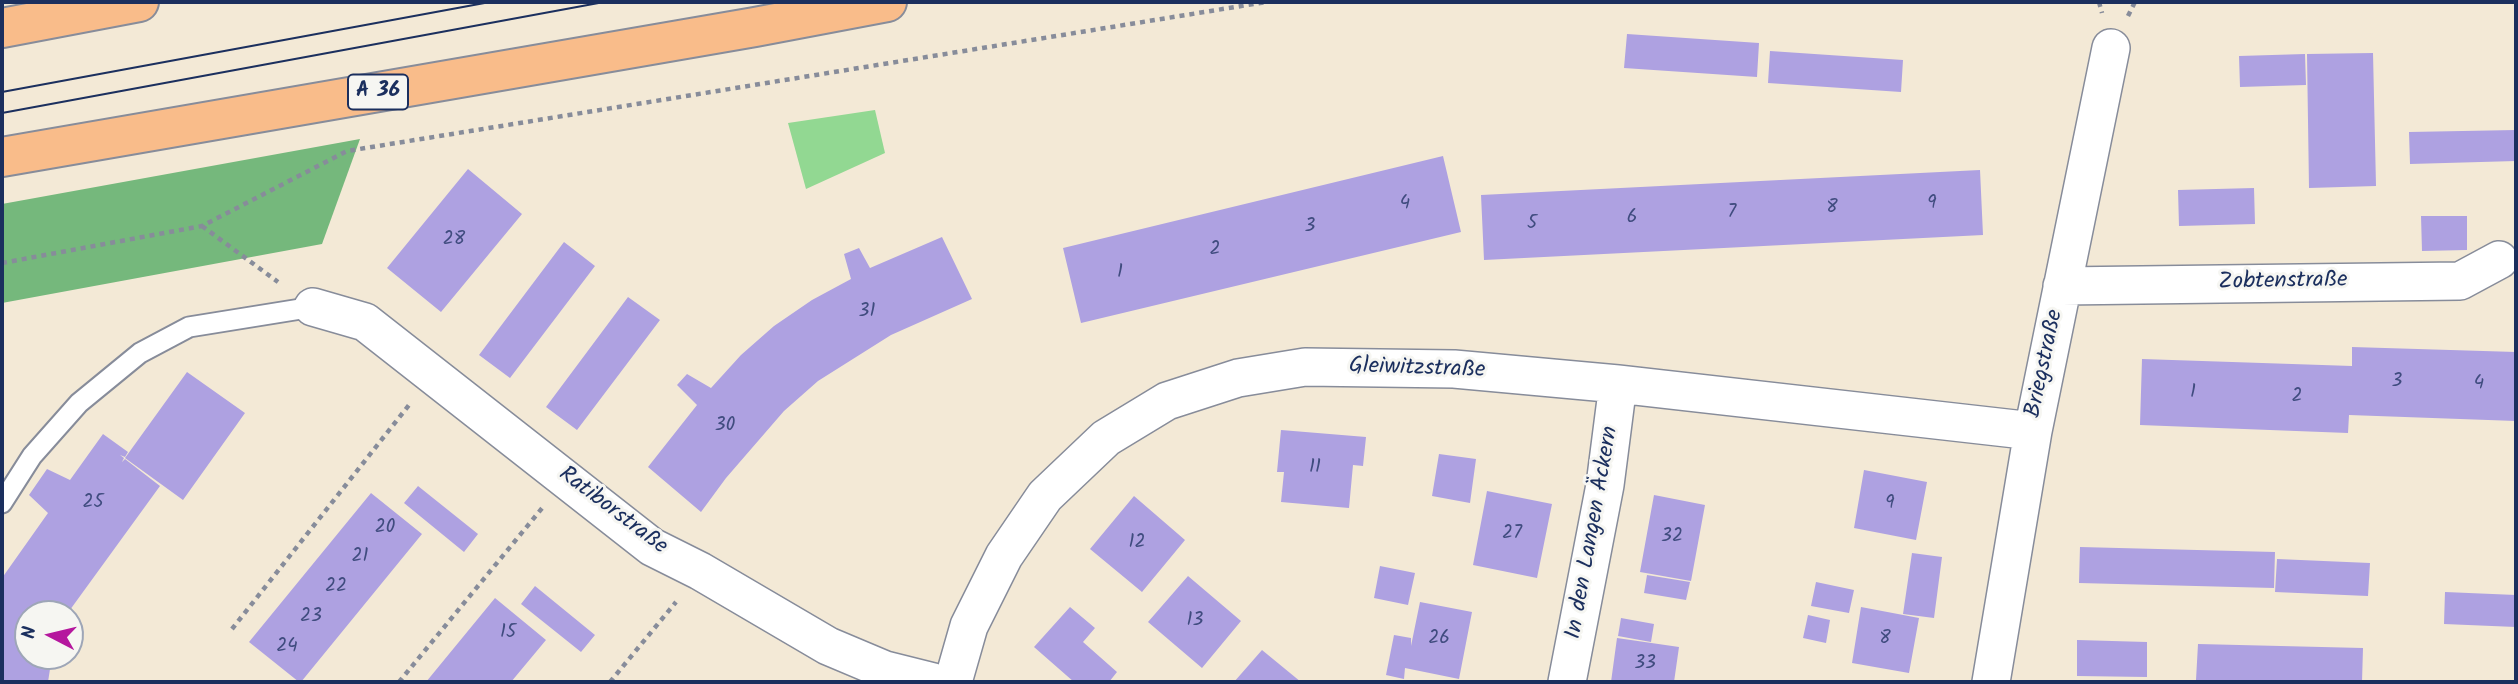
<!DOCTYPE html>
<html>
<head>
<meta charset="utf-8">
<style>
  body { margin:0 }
  #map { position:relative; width:2518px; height:684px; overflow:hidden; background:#f3e9d6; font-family:Kalam,sans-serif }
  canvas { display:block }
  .frame { position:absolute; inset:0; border:4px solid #1b2f5e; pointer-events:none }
  .north { position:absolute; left:14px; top:600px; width:70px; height:70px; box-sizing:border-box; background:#f6f6f2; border:2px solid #9ea6b7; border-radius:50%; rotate:277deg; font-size:19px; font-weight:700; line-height:28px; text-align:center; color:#1b2f5e }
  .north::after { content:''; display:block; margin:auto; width:24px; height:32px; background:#b5179e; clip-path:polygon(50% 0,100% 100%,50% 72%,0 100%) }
</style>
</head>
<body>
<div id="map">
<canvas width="2518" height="684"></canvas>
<div class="frame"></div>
<div class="north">N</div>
</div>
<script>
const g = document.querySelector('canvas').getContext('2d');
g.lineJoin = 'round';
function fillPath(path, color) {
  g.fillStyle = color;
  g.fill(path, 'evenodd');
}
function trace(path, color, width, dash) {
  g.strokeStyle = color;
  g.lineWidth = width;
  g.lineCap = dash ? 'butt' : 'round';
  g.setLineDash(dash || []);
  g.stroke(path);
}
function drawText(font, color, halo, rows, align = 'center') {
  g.font = font + ' Kalam,sans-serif';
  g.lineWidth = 6;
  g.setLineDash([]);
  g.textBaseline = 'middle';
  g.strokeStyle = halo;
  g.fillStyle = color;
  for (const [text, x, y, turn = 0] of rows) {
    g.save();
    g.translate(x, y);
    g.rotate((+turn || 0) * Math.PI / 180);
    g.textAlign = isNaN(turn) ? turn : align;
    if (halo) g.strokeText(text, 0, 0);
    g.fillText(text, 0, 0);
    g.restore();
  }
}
fillPath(new Path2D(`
  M875 110 885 153 806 189 788 123Z`), '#92d892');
fillPath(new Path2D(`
  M360 139 322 244 2 303V204Z`), '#75b87c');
fillPath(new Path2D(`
  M1627 34 1759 43 1757 77 1624 68Z
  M1770 51 1903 60 1901 92 1768 83Z
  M2373 53 2376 186 2309 188 2307 54Z
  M2305 54 2306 85 2240 87 2239 56Z
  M2516 130V161L2410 164 2409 132Z
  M1443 156 1461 232 1081 323 1063 248Z
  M468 169 522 214 441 312 387 268Z
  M1980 170 1983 235 1484 260 1481 195Z
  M2254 188 2255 224 2179 226 2178 190Z
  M2421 216H2467V250L2422 251Z
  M942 237 972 299 891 335 818 381 784 411 726 478 701 512 648 467 697 405 677 385 687 374 711 388 741 355 774 326 812 300 851 279 844 254 859 248 870 268Z
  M564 242 595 266 510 378 479 355Z
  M628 297 660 320 577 430 546 407Z
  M2352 347 2516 352V421L2349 415 2348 433 2140 425 2142 359 2352 366Z
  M187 372 245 413 183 500 125 458Z
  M1281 430 1366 437 1363 466 1353 465 1349 508 1281 502 1284 472H1277Z
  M103 434 128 452 125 457 120 455 124 458 122 462 125 459 160 486 67 614H28V656H52L48 682H2V578L48 513 29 495 47 469 70 480Z
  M1439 454 1476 459 1470 503 1432 496Z
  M1864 470 1927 482 1916 540 1854 528Z
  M418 486 478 534 464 552 404 503Z
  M1487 491 1552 504 1537 578 1473 565Z
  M371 493 422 534 301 682H299L249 642Z
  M1654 495 1705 505 1691 581 1640 572Z
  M1134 496 1185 540 1142 592 1090 549Z
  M2080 547 2275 552 2274 588 2079 583Z
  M1912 553 1942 557 1934 618 1903 614Z
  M2277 559 2370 563 2368 596 2275 592Z
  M1380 566 1415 573 1408 605 1374 598Z
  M1647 575 1690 582 1686 600 1644 593Z
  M1188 576 1241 621 1202 668 1148 622Z
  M1816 582 1854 590 1849 613 1811 606Z
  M535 586 595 635 581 652 521 604Z
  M2445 592 2516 595V627L2444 624Z
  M495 598 546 640 511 682H426Z
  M1420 602 1472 612 1459 679 1405 668 1404 679 1386 675 1394 635 1411 638V646Z
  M1070 607 1095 628 1083 642 1117 672 1109 682H1074L1034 647Z
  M1861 607 1919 618 1909 673 1852 663Z
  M1808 615 1830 620 1826 643 1803 638Z
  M1621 618 1654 624 1651 642 1618 636Z
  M1617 638 1679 647 1674 682H1611Z
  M2077 640 2147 642V677L2077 676Z
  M2198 644 2363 648 2362 682 2196 680Z
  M1262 650 1301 682H1234Z`), '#aea1e1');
const service = new Path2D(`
  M2 503 32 456 79 403 140 353 189 327 313 307`);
const minor = new Path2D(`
  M2062 286 2460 281 2499 260
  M313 307 365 322 652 547 700 571 828 646 885 670 933 682
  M953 682 969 626 1004 556 1045 496 1106 438 1167 401 1238 378 1305 367 1454 369 1618 384 2033 431
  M1567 682 1605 485 1618 384
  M1991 682 2033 431 2111 48`);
const motorway = new Path2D(`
  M2 28 139 2
  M2 157 755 27 887 2`);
trace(service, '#878c9a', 23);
trace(minor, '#878c9a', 40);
trace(motorway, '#878c9a', 42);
trace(new Path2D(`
  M2099 2 2102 13
  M2128 16 2135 2
  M202 226 278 282
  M2 263 202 226 347 151 1266 2
  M232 629 409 405
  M399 682 543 507
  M610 682 676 602`), '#878c9a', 4.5, [5, 5]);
trace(service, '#fff', 19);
trace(minor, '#fff', 37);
trace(motorway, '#f9bc8a', 38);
trace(new Path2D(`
  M2 92 490 2
  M2 113 604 2`), '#1b2f5e', 2);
drawText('19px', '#404c7f', null, [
  ["4",1405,205],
  ["9",1932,205],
  ["8",1832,209],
  ["7",1732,214],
  ["6",1632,219],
  ["5",1532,225],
  ["3",1310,228],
  ["28",454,241],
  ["2",1215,251],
  ["1",1120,274],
  ["31",867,313],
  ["3",2397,383],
  ["4",2479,385],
  ["1",2193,394],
  ["2",2297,398],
  ["30",725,427],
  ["11",1315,469],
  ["25",93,504],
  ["9",1890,505],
  ["20",385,529],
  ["27",1512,535],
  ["32",1672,538],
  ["12",1137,544],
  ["21",360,558],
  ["22",336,588],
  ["23",311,618],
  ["13",1195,622],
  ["15",508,634],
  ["26",1439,640],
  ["8",1885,640],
  ["24",287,648],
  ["33",1645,665]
]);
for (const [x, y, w] of [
  [378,92,60]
]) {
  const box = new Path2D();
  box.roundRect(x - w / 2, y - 17.5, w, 35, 5);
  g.fillStyle = '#f6f6f2';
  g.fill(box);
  trace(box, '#1b2f5e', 2);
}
drawText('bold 21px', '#1b2f5e', null, [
  ["A 36",378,92]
]);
drawText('23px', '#1b2f5e', '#f6f6f2', [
  ["Zobtenstraße",2283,283,-1],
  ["Briegstraße",2046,364,-78],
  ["Gleiwitzstraße",1417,370,2],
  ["Ratiborstraße",612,512,37],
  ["In den Langen Äckern",1594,533,-80]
]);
</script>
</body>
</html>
